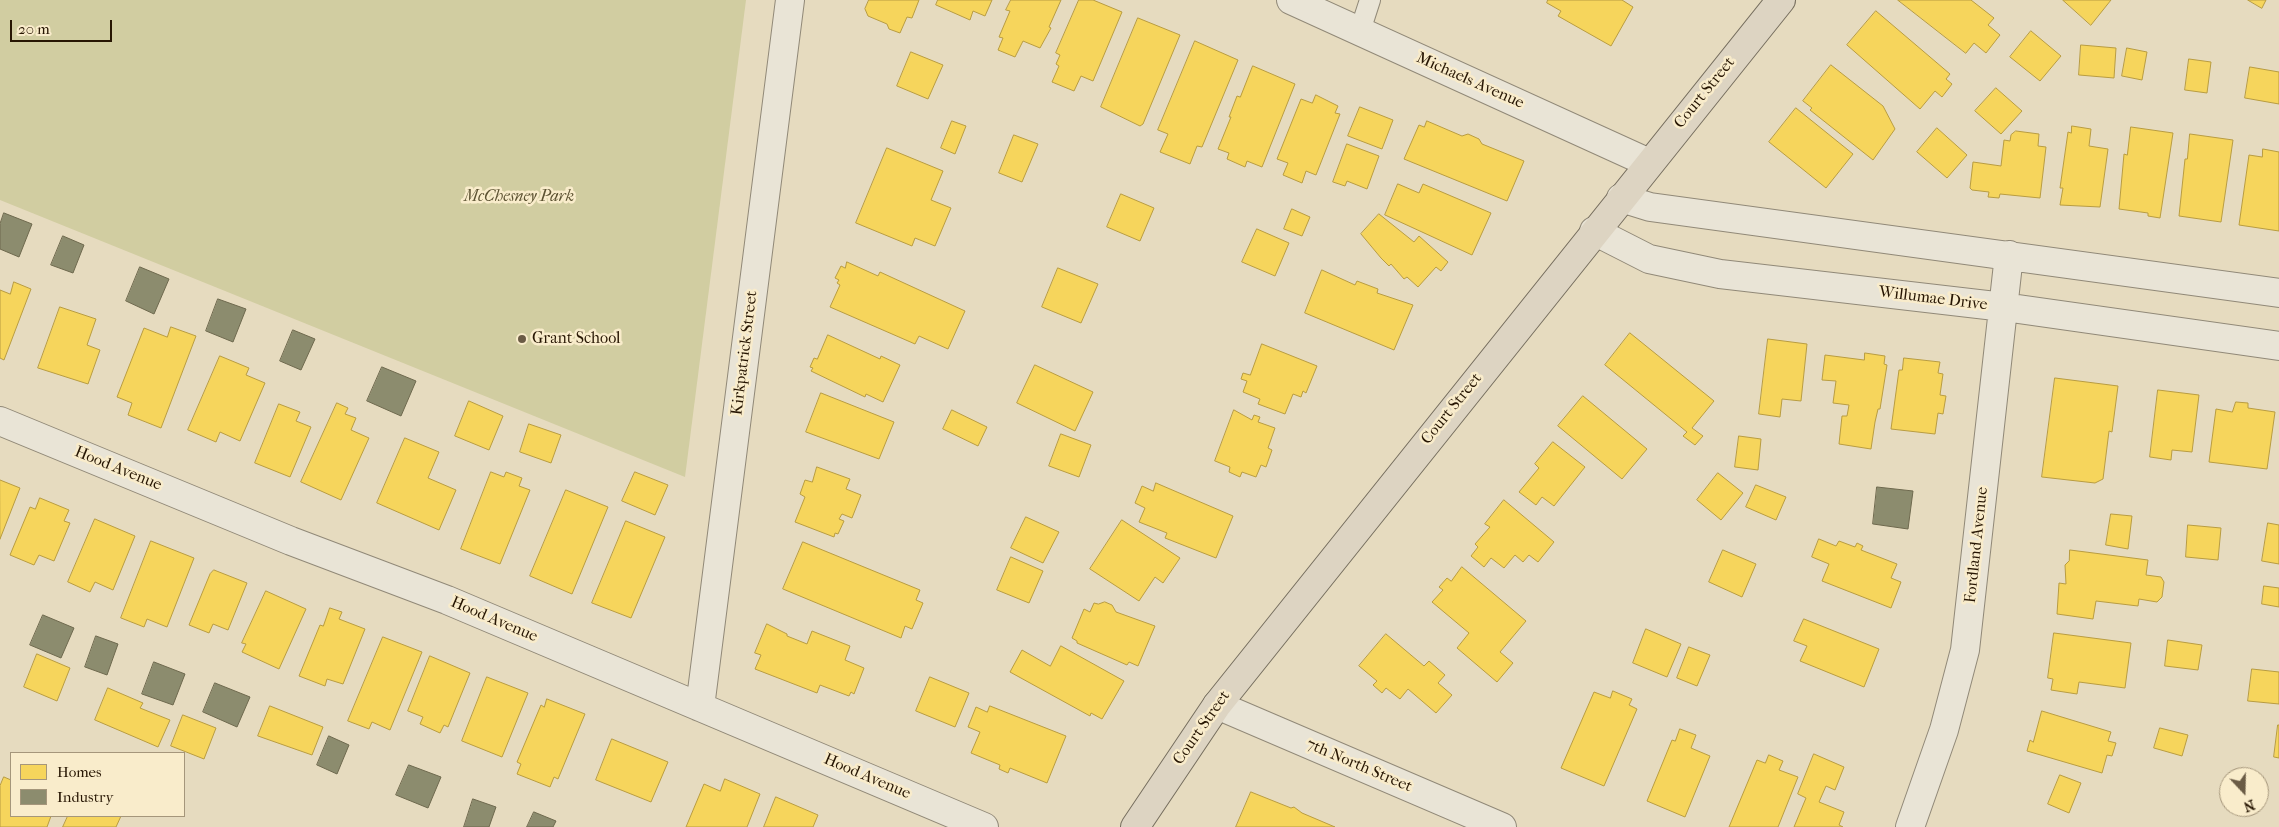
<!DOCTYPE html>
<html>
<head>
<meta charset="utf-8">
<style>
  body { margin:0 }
  #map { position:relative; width:2279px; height:827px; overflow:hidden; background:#e6dbbf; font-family:"IM FELL French Canon",serif }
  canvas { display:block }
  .legend { position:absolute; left:10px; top:752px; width:175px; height:65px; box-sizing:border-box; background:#f9eccb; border:1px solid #a5967b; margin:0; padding:6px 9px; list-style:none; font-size:15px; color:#271603 }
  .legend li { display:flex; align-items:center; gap:10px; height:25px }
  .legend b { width:25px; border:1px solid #a5967b }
  .north { position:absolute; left:2219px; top:767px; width:50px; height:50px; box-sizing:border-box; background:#f9eccb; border:1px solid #a5967b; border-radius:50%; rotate:159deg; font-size:14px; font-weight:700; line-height:20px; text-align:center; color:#271603 }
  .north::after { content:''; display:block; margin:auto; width:18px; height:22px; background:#6a5b45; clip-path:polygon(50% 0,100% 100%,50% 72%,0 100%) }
  .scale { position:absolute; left:10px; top:20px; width:102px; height:22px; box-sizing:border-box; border:2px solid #271603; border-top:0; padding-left:6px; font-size:15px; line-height:18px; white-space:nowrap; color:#271603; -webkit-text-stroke:4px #f9eccb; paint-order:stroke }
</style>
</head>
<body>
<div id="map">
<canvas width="2279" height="827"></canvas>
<ul class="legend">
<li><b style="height:14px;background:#f6d55c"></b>Homes</li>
<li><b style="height:14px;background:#8c8c6e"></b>Industry</li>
</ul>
<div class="north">N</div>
<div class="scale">20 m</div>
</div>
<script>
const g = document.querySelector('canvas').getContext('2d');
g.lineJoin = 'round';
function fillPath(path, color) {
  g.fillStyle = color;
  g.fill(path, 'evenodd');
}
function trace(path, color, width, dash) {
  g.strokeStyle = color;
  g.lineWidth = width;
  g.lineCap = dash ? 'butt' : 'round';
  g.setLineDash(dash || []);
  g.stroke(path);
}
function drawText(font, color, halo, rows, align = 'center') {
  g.font = font + ' "IM FELL French Canon",serif';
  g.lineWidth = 5;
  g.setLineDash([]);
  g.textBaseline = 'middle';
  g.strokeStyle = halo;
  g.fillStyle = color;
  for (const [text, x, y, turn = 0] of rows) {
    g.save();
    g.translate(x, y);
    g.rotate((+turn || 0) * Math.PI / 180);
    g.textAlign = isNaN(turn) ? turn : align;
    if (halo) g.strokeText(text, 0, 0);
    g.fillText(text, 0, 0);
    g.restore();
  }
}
fillPath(new Path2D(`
  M0 0H746L685 477 0 200Z`), '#d1cda1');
const homes = new Path2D(`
  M869 0H919L912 18 907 17 900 33 889 29 887 24 868 16 865 9Z
  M938 0H992L985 16 973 11 970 20 936 5Z
  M1011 0H1061L1049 27 1051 28 1040 48 1023 41 1015 57 998 50 1003 38 999 37 1010 11 1006 10Z
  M1079 0H1093L1122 12 1093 81 1081 76 1074 91 1052 82 1059 66 1056 64 1060 55 1056 53Z
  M1548 0H1622L1633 7 1611 46 1558 16 1561 11 1547 3Z
  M1898 0H1971L1994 18 1988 25 2000 35 1986 53 1974 43 1966 53Z
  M2063 0H2111L2091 25Z
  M2248 0H2266L2262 8Z
  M1876 11 1950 74 1946 79 1952 84 1942 97 1935 91 1920 109 1847 45Z
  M1138 18 1180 35 1143 124 1140 126 1101 107Z
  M2031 31 2061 56 2040 81 2010 57Z
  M1195 41 1238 60 1202 147 1197 146 1190 164 1160 152 1168 134 1158 130Z
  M2081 45 2116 48 2114 78 2079 75Z
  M2127 48 2147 52 2142 80 2122 76Z
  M911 52 943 65 928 99 897 86Z
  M2189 59 2211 62 2207 93 2185 90Z
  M1831 65 1883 106 1895 129 1873 160 1810 110 1812 108 1803 101Z
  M1253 66 1295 84 1262 167 1247 161 1245 167 1227 159 1229 153 1218 149 1231 117H1229L1237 96 1240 97Z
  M2250 67 2279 72V104L2245 98Z
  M1996 88 2022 111 2001 134 1975 111Z
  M1316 95 1338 106 1335 113 1340 114 1316 175 1306 171 1302 183 1283 175 1288 163 1277 159 1301 99 1312 103Z
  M1360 107 1393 120 1382 149 1348 136Z
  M1796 108 1853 154 1826 188 1769 142Z
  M952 121 966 126 955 154 941 148Z
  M1427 121 1462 136 1468 134 1479 139 1482 144 1524 161 1507 201 1404 159 1419 125 1424 127Z
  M2072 126 2091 129 2089 146 2108 149 2100 207 2060 205 2063 188H2060L2068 132 2071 133Z
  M2131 127 2173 133 2160 218 2148 216V213L2119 209 2124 154 2127 155Z
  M1937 128 1967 155 1947 178 1917 152Z
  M2016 131 2039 134 2038 146 2046 147 2040 198 2000 194 1999 198 1988 197 1989 192 1972 190 1970 188 1973 162 2001 166 2004 140 2010 141 2011 135Z
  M2190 134 2233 140 2221 222 2179 216 2185 159H2187Z
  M1014 135 1038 144 1022 182 999 173Z
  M1347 144 1379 156 1367 189 1347 181 1345 186 1333 182Z
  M887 148 943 171 931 200 951 208 935 246 915 238 912 246 856 223Z
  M2263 149 2279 152V231L2239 225 2249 155 2262 157Z
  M1398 184 1419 193 1423 184 1491 213 1472 255 1385 215Z
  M1121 194 1154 208 1140 241 1107 227Z
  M1292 209 1310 217 1302 236 1284 229Z
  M1379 214 1414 242 1419 236 1448 262 1441 271 1436 267 1418 287 1407 277 1404 279 1391 264 1389 266 1381 258 1361 234Z
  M1257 229 1289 243 1275 276 1242 262Z
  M847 262 878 276 880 272 965 311 948 349 919 336 915 344 830 307 840 285 837 283 839 280 835 278 841 266 845 268Z
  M1058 268 1098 284 1081 323 1042 307Z
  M1322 270 1355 285 1357 281 1378 289 1377 293 1413 305 1394 350 1305 313Z
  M14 282 31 289 4 360 0 358V290L10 294Z
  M60 307 96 319 87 345 100 350 88 384 38 368Z
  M171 327 196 336 161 428 128 415 132 403 117 397 144 328 167 337Z
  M1630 333 1714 401 1692 428 1703 436 1695 445 1683 436 1687 432 1605 365Z
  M828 335 880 359 881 356 900 365 883 402 866 394 865 397 811 371 813 368 810 367 814 358 817 359Z
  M1768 339 1807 344 1801 401 1782 399 1780 417 1759 414Z
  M1262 344 1317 366 1306 393 1303 391 1301 397 1293 394 1285 414 1258 404 1260 399 1243 392 1247 381 1241 379 1243 373 1250 375Z
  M1865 353 1885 356 1884 364 1887 365 1880 409H1878L1875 422 1871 449 1839 444 1842 416H1847L1849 405 1833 403 1836 381 1822 380 1825 355 1864 360Z
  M220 356 249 368 246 375 265 383 240 441 220 432 216 442 188 430Z
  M1904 358 1940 362 1938 373 1943 374 1940 395 1946 396 1943 414 1938 413 1935 434 1891 429 1899 370H1902Z
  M1035 365 1093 392 1075 431 1017 403Z
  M2055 378 2118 386 2112 432 2109 431 2103 479 2095 483 2042 477Z
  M2158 390 2199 395 2192 452 2172 450 2171 460 2150 457Z
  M821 393 894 422 879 459 806 432Z
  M1583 396 1647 449 1622 479 1558 426Z
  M469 401 503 416 489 450 455 436Z
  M2236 402 2248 403V408L2275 412 2267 469 2209 462 2216 409 2232 412Z
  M337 403 348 408 345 414 356 418 351 430 369 438 341 500 301 482Z
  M279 404 300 412 296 421 311 427 290 477 255 463Z
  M952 410 987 427 978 446 943 429Z
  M1234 410 1252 420 1254 415 1260 417 1258 422 1275 428 1268 448 1272 450 1266 467 1261 465 1256 477 1242 472 1240 477 1229 472 1230 467 1215 461Z
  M529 424 561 435 551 463 520 452Z
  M1061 434 1091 445 1079 477 1049 466Z
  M1739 436 1761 439 1758 470 1735 467Z
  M405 438 439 452 428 478 456 490 439 530 377 503Z
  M1553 442 1585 467 1554 506 1542 497 1536 505 1519 492 1539 468 1535 464Z
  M817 467 850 479 846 489 861 495 852 518 842 514 839 519 844 521 838 534 835 533 834 537 795 522 805 497 800 494 805 480 812 482Z
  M491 472 504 477 506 472 522 478 519 486 530 490 500 564 461 549Z
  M635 472 668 485 655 515 622 501Z
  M1718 473 1743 493 1721 520 1697 500Z
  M0 480 20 488 0 539Z
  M1156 483 1233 516 1216 558 1165 538 1167 533 1139 522 1145 508 1135 503 1142 486 1153 491Z
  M1756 485 1786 497 1776 520 1746 507Z
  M566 490 608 507 572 594 530 576Z
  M40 498 69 510 64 521 70 523 54 561 39 555 34 565 10 555 30 507 35 509Z
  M1504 500 1554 542 1538 562 1529 555 1523 562 1515 555 1504 568 1491 558 1484 567 1471 556 1478 547 1475 544 1490 527 1485 524Z
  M2111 514 2132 516 2128 549 2106 545Z
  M1026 517 1059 532 1043 563 1011 548Z
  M95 519 135 536 113 590 95 582 90 592 68 582Z
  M1122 520 1180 558 1163 583 1155 577 1139 601 1090 569Z
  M626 521 665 537 631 618 592 603Z
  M2268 523 2279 525V564L2262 561Z
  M2188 525 2221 528 2218 560 2186 557Z
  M1819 539 1836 546 1839 541 1855 547 1857 543 1863 546 1861 550 1897 564 1891 578 1901 582 1891 608 1822 581 1829 564 1812 557Z
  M151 541 194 558 167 627 147 619 144 627 121 618Z
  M803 542 920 590 916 600 923 603 912 629 905 626 901 638 783 589Z
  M1723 550 1756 564 1742 597 1709 582Z
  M2070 550 2148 560 2146 575 2161 577 2164 582 2162 597 2157 602 2139 599 2138 606 2096 601 2093 619 2057 614 2059 583 2066 584 2065 565 2069 561Z
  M1011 557 1043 571 1029 603 997 590Z
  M1462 567 1526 621 1500 652 1513 663 1497 682 1457 648 1469 633 1432 602 1443 590 1439 587 1447 578 1451 581Z
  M214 570 247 583 228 630 213 624 209 633 189 625 210 574Z
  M2264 586 2279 588V607L2262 604Z
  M266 591 306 609 279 669 242 652 246 644 242 643Z
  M1105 602 1112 605 1116 612 1155 626 1138 666 1129 662 1127 665 1077 643V641L1072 638 1084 609 1090 612 1094 603 1098 604Z
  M330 608 342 612 339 619 365 629 343 684 327 679 325 686 299 676 320 625 323 626Z
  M1804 619 1879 649 1864 687 1800 661 1807 646 1794 641Z
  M767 624 787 634V636L807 644 812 631 850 646 845 660 864 668 854 694 851 692 849 696 820 685 817 693 755 669 761 655 755 653Z
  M1646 629 1681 644 1667 677 1633 663Z
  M2054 633 2131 643 2125 688 2079 682 2077 694 2051 690 2053 679 2048 678Z
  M1386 634 1424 666 1429 661 1445 675 1438 683 1452 695 1436 713 1408 689 1400 699 1386 688 1382 693 1373 685 1377 681 1359 666Z
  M383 637 422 652 390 730 372 722 369 729 348 721Z
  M2168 640 2202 645 2198 670 2165 666Z
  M1061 646 1124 681 1102 719 1091 713 1090 716 1010 672 1022 650 1050 666Z
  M1689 647 1710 655 1697 686 1677 678Z
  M37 654 70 668 57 701 24 687Z
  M430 656 470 673 448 727 444 725 440 733 420 724 423 717 408 711Z
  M2252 669 2279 672V704L2248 701Z
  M487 677 528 693 502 757 462 741Z
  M930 677 969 693 955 727 916 711Z
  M108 688 143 703 140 708 170 720 158 747 95 720Z
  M1613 691 1632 699 1629 705 1637 709 1604 786 1561 768 1594 692 1610 698Z
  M547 699 585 714 558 779 554 777 550 787 517 774 521 764 517 762 541 705 544 707Z
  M270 706 323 727 312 755 258 736Z
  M990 706 1066 736 1047 783 1010 768 1008 773 999 769 1000 765 971 753 980 732 968 727 976 707 987 712Z
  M2042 711 2111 732 2108 741 2116 743 2112 756 2107 755 2102 773 2027 751 2030 740 2033 742Z
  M183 715 216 728 204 759 171 746Z
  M2278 725H2279V758L2274 757Z
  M2160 728 2188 735 2182 756 2154 748Z
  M1680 729 1696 735 1691 748 1710 756 1685 817 1647 801 1672 740 1675 741Z
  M612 739 668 762 651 802 596 780Z
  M1814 754 1844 767 1835 790 1826 786 1819 802 1844 812 1839 825 1843 827H1794L1806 798 1798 794Z
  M1769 755 1783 761 1779 770 1798 777 1778 827H1729L1757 760 1765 763Z
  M2060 775 2081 783 2069 813 2048 804Z
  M4 777 11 780V816H51L47 827H0V786Z
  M725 779 760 794 747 827H686L704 784 720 791Z
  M1251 792 1291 808 1294 807 1302 813 1335 827H1236Z
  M776 797 818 815 813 827H764Z
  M68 816H121L116 827H63Z`);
fillPath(homes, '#f6d55c');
trace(homes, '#b89c41', 1);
const industry = new Path2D(`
  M4 213 32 224 19 257 0 249V224Z
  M63 236 84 245 73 273 51 265Z
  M140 267 169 279 154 314 126 301Z
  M218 299 246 309 233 342 206 331Z
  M293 330 315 339 301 370 280 361Z
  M382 367 416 381 401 416 367 401Z
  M1877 487 1913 491 1908 529 1873 524Z
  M43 615 74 628 61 658 30 645Z
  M96 636 118 644 107 675 85 667Z
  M154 662 185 674 173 705 142 694Z
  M215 683 250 697 237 727 203 712Z
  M329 736 349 745 337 774 317 765Z
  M409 765 441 777 428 808 396 795Z
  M473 799 496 807 489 827H464Z
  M534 812 556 821 553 827H527Z`);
fillPath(industry, '#8c8c6e');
trace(industry, '#6e694e', 1);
const service = new Path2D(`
  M1360 31 1370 0`);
const minor = new Path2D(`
  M1291 0 1649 163
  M1621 198 1650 207 2279 293
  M1594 231 1649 259 1720 274 2004 307 2279 346
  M0 421 291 541 447 600 984 827
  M700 707 790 0
  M1910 827 1944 730 1965 650 2009 255`);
const tertiary = new Path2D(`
  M1217 705 1502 827`);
const primary = new Path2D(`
  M1135 827 1217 705 1781 0`);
trace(service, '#918978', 22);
trace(minor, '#918978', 30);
trace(tertiary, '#918978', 30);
trace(primary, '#766e5e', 30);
trace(service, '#e9e4d6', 20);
trace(minor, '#e9e4d6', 28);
trace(tertiary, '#e9e4d6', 28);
trace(primary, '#ddd4c2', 28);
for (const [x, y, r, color] of [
  [522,339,5,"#6a5b45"]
]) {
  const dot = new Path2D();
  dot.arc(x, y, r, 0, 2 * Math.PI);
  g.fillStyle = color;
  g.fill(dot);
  trace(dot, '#f9eccb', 2);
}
drawText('16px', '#271603', '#f9eccb', [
  ["Michaels Avenue",1470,81,24],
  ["Court Street",1705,93,-51],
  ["Willumae Drive",1933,299,7],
  ["Kirkpatrick Street",745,353,-83],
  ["Court Street",1452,409,-51],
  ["Hood Avenue",118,469,22],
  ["Fordland Avenue",1977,545,-84],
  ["Hood Avenue",494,620,23],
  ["Court Street",1202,728,-55],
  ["7th North Street",1359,766,23],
  ["Hood Avenue",867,777,23]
]);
drawText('italic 16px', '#5c5232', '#f9eccb', [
  ["McChesney Park",519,197]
]);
drawText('16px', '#271603', '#f9eccb', [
  ["Grant School",532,339]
], 'left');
</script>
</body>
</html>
